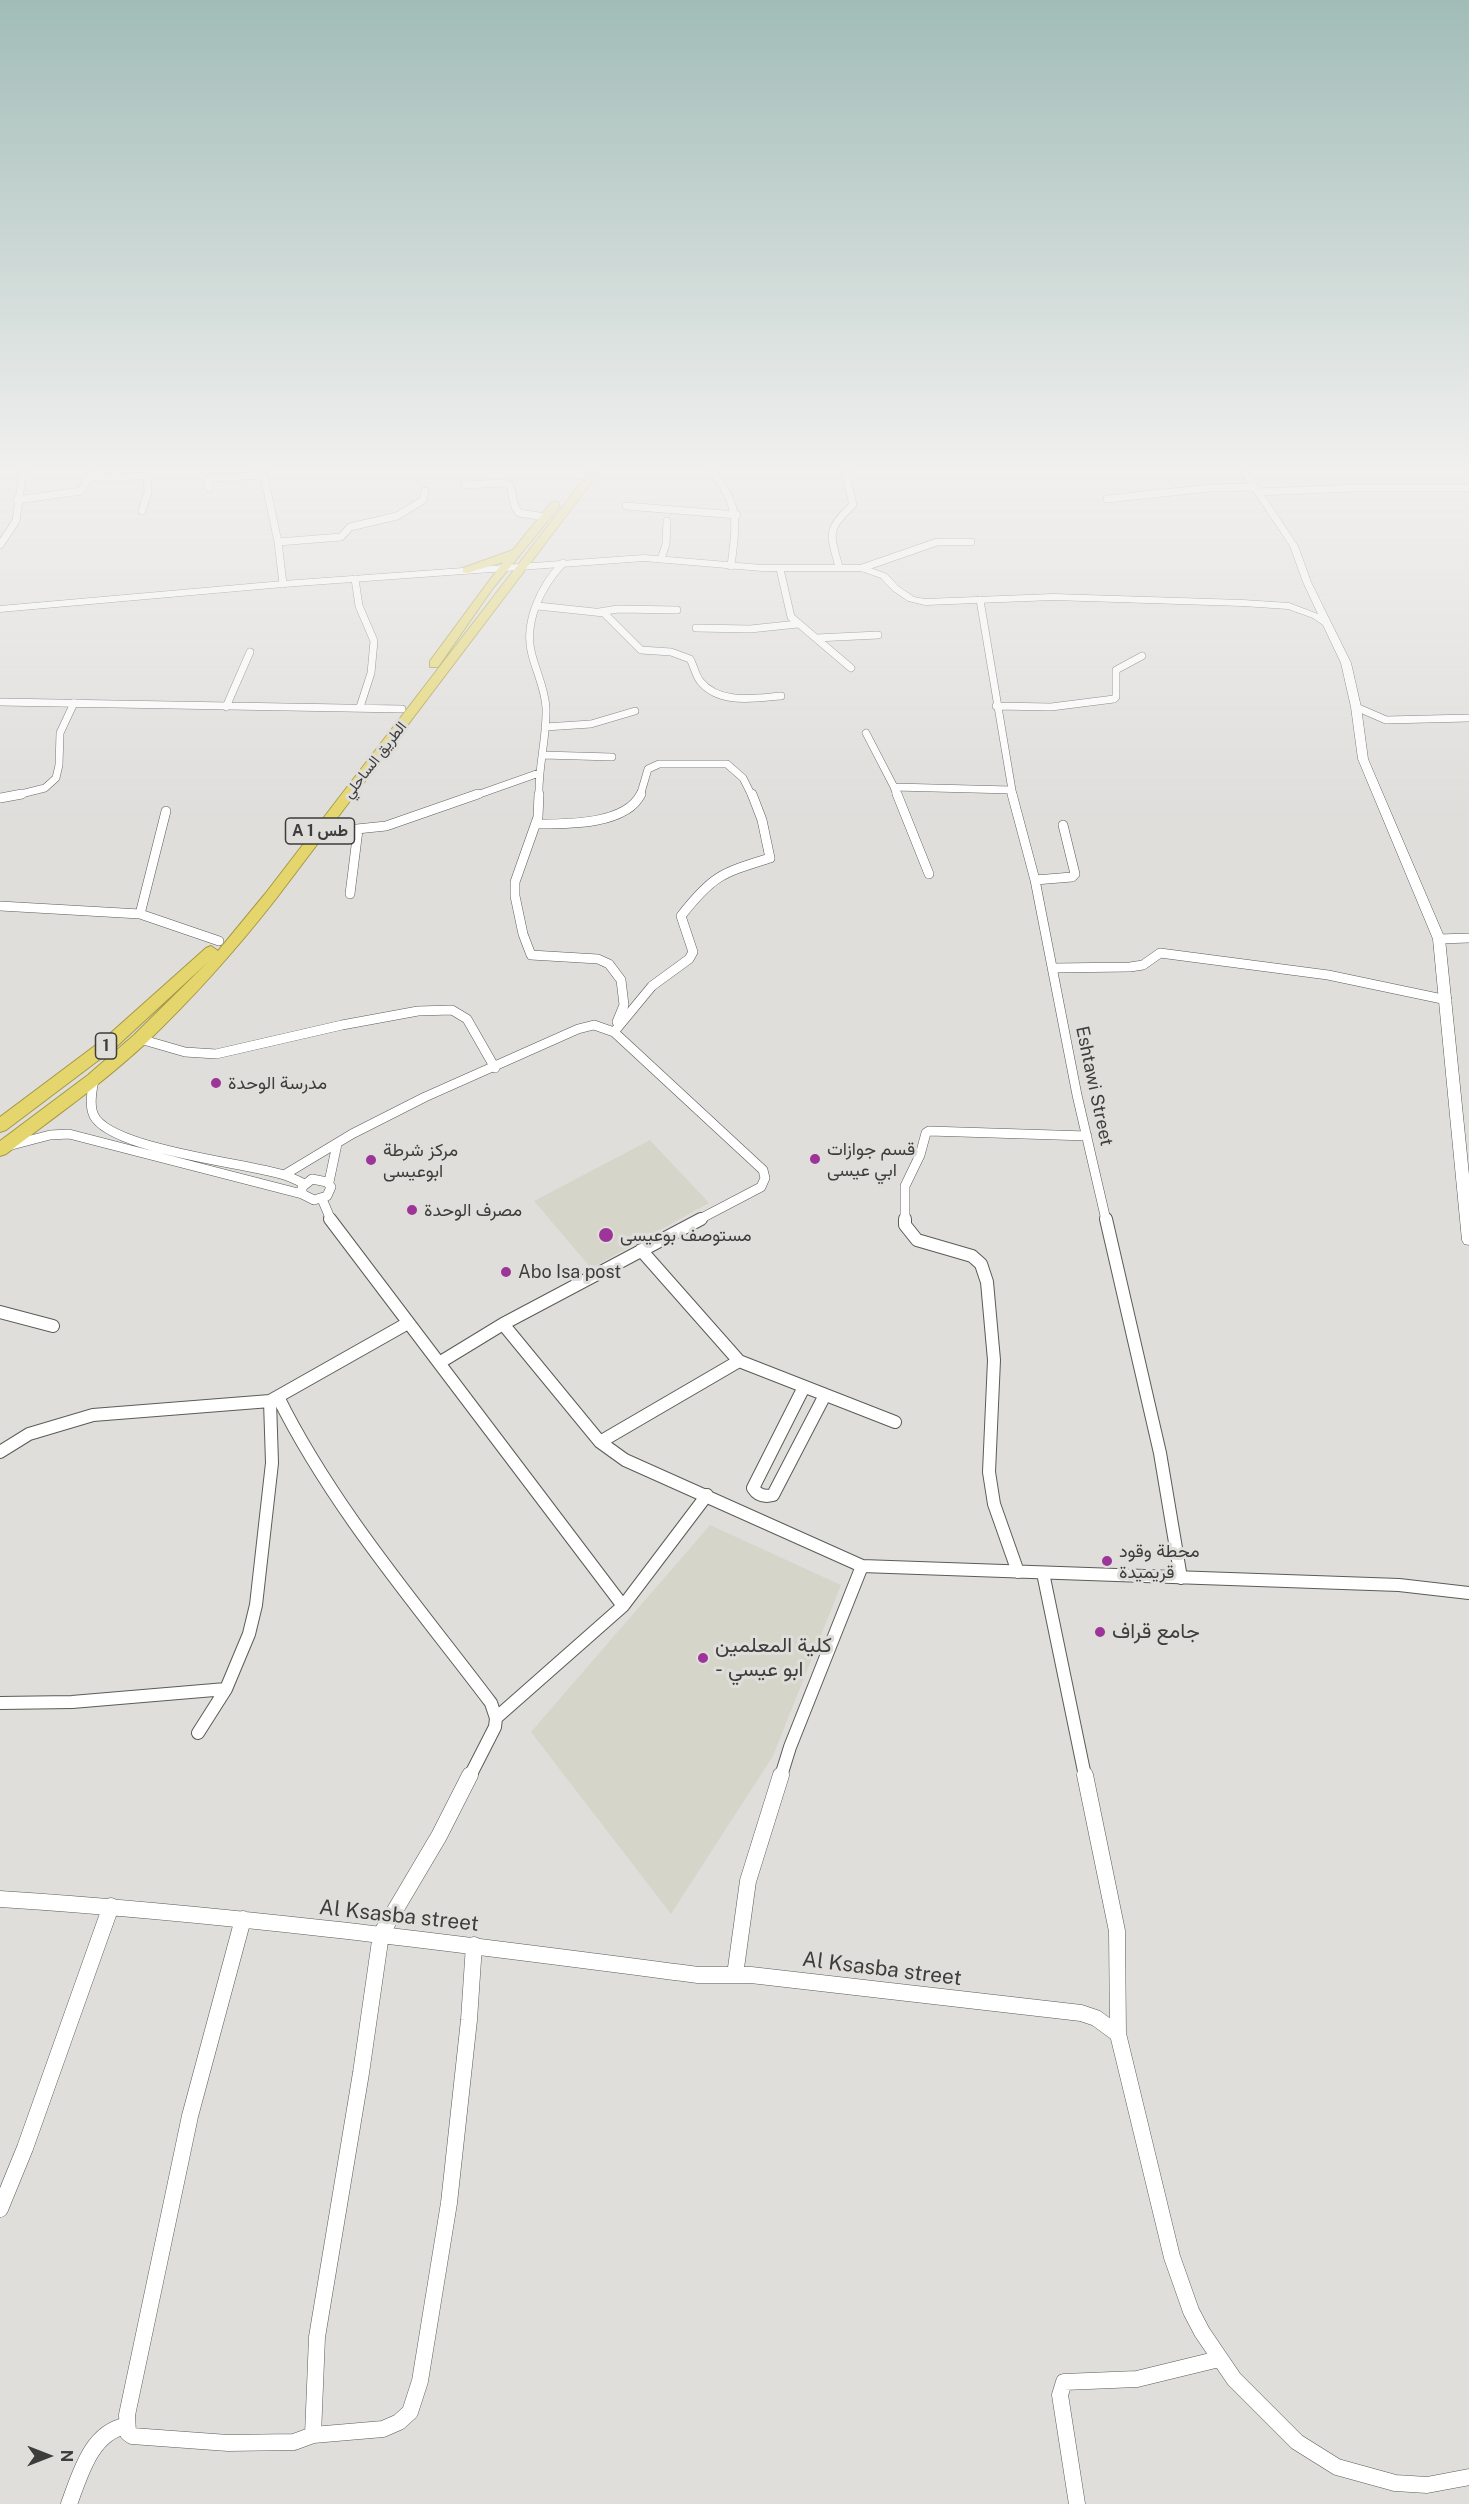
<!DOCTYPE html>
<html>
<head>
<meta charset="utf-8">
<style>
  body { margin:0 }
  #map { position:relative; width:1469px; height:2504px; overflow:hidden; background:#dfdedb; font-family:"Public Sans",sans-serif }
  canvas { display:block }
  .north { position:absolute; left:18px; top:2426px; width:60px; height:60px; -webkit-text-stroke:4px #dfdedb; paint-order:stroke; rotate:90deg; font-size:16px; font-weight:700; line-height:24px; text-align:center; color:#3d3d3b }
  .north::after { content:''; display:block; margin:auto; width:21px; height:27px; background:#3d3d3b; clip-path:polygon(50% 0,100% 100%,50% 72%,0 100%) }
</style>
</head>
<body>
<div id="map">
<canvas width="1469" height="2504"></canvas>
<div class="north">N</div>
</div>
<script>
const g = document.querySelector('canvas').getContext('2d');
g.lineJoin = 'round';
function fillPath(path, color) {
  g.fillStyle = color;
  g.fill(path, 'evenodd');
}
function trace(path, color, width, dash) {
  g.strokeStyle = color;
  g.lineWidth = width;
  g.lineCap = dash ? 'butt' : 'round';
  g.setLineDash(dash || []);
  g.stroke(path);
}
function drawText(font, color, halo, rows, align = 'center') {
  g.font = font + ' "Public Sans",Vazirmatn,sans-serif';
  g.lineWidth = 6;
  g.setLineDash([]);
  g.textBaseline = 'middle';
  g.strokeStyle = halo;
  g.fillStyle = color;
  for (const [text, x, y, turn = 0] of rows) {
    g.save();
    g.translate(x, y);
    g.rotate((+turn || 0) * Math.PI / 180);
    g.textAlign = isNaN(turn) ? turn : align;
    if (halo) g.strokeText(text, 0, 0);
    g.fillText(text, 0, 0);
    g.restore();
  }
}
fillPath(new Path2D(`
  M650 1140 709 1203 591 1268 534 1201Z
  M710 1525 841 1585 773 1756 671 1914 531 1732Z`), '#d6d5ca');
const minorFar3 = new Path2D(`
  M263 471 278 542 283 584
  M711 471C741 504 736 525 731 566
  M90 477 147 476 148 492 142 511
  M465 485 501 483 510 485 515 507 519 513 546 517
  M209 488 207 480 212 478 264 475
  M1258 492 1355 488H1469
  M1107 499 1209 488 1255 487
  M17 500 81 491 92 472
  M626 506 737 515
  M278 542 341 537 350 527 397 516 423 500 425 491
  M0 545 16 521 23 471
  M661 559 666 544 667 521
  M839 567C830 534 826 529 853 505L845 471
  M862 568 937 542H971
  M780 569 791 617 851 668
  M355 579 359 606 374 641 371 673 360 707
  M980 600 1013 796
  M538 606 604 613 641 650 671 652 690 659C694 666 695 674 700 681 719 705 755 698 781 696
  M599 612 618 609 677 610
  M696 628 750 629 798 624
  M816 638 878 635
  M0 702 402 709
  M996 706 1051 707 1114 699 1116 697V670L1142 656
  M226 707 250 652
  M1356 707 1386 720 1469 718
  M545 727 591 724 635 711
  M866 733 894 787
  M543 755 612 757
  M13 796 45 788 56 778 59 765 60 733 74 703
  M474 796 539 773
  M539 796C538 766 547 738 546 708 545 689 537 674 532 655 523 623 541 586 563 563
  M640 796 648 769 659 764H727L743 778 752 796
  M897 796 894 787 1011 790`);
const minorFar2 = new Path2D(`
  M539 794 538 817 515 882V896L523 934 531 955 598 959 609 964 621 980 624 1005 617 1022
  M897 794 929 874
  M1012 794 1035 880 1077 1095 1106 1220
  M0 798 22 794
  M537 824C567 824 626 825 641 794
  M318 833 386 826 478 794
  M1035 880 1072 877 1075 874 1063 825
  M350 894 358 830
  M0 906 140 914 219 941
  M140 914 166 811
  M1439 939 1469 938
  M1054 968 1130 967 1143 965 1160 953 1328 975 1447 1000
  M614 1032 652 986 689 959 693 952 681 916C713 875 722 873 770 858L762 820 752 794
  M140 1039 185 1052 216 1054 342 1025 418 1011 452 1010 467 1019 495 1068
  M94 1079C92 1091 88 1109 96 1119 120 1150 244 1163 284 1175 291 1177 298 1181 305 1184
  M8 1146 50 1135 69 1134 302 1194
  M284 1175 352 1134 425 1097 578 1029 594 1025 614 1032 763 1170 765 1178 761 1187 698 1220
  M312 1179 327 1182 331 1187 327 1196 314 1200 302 1194V1187Z
  M329 1182 337 1144
  M322 1199 331 1220
  M905 1220V1186L920 1155 926 1133 929 1131 1087 1136`);
const minorFar1 = new Path2D(`
  M330 1219 623 1606 707 1495
  M905 1219V1225L917 1240 972 1256 981 1264 987 1282 994 1360 989 1472 994 1504 1018 1572
  M1106 1219 1160 1453 1181 1578
  M641 1250 739 1361 895 1422
  M0 1312 53 1326
  M503 1324 701 1219
  M439 1363 503 1324 600 1442 625 1460 862 1566 1399 1585 1469 1593
  M804 1387 753 1488C758 1496 765 1497 773 1495L825 1395
  M278 1397C333 1508 417 1605 491 1703L496 1718 495 1727 470 1776
  M600 1442 739 1361
  M0 1452 29 1434 93 1415 270 1401 408 1323
  M1043 1573 1085 1776
  M0 1703 72 1702 226 1689
  M496 1718 623 1606
  M198 1733 226 1689 249 1634 256 1605 272 1463 270 1401
  M781 1776 790 1747 862 1566`);
const minor = new Path2D(`
  M1085 1775 1117 1931 1118 2034
  M0 1899C234 1914 466 1945 698 1975H751L1081 2013 1096 2018 1118 2034 1172 2257 1191 2311 1202 2332 1234 2379 1297 2442 1337 2467 1395 2483 1427 2485 1469 2477
  M243 1919 190 2116 127 2415 128 2433 132 2436 228 2443 294 2442 313 2435 383 2429 399 2422 410 2412 420 2381 449 2203 469 2020 474 1945
  M735 1975 748 1881 781 1775
  M0 2209 25 2148 111 1906
  M313 2435 317 2337 361 2073 381 1934 439 1836 470 1775
  M69 2504C80 2475 91 2432 126 2426
  M1077 2504 1060 2395 1064 2382 1137 2379 1219 2359`);
const tertiary = new Path2D(`
  M1240 471H1248L1298 546 1311 582 1351 663 1361 707 1368 759 1445 939 1469 1175V1245L1464 1244 1462 1240 1433 939 1358 759 1351 707 1341 663 1323 625 1313 618 1288 609 1243 606 1053 600 925 605 908 601 892 590 881 578 861 571H762L644 561 283 587 0 612V606L283 581 644 555 762 565H862L887 574 898 586 914 597 925 599 1053 594 1243 600 1289 603 1318 614 1303 582 1290 546Z`);
const trunk = new Path2D(`
  M590 471H600L275 900C235 951 193 998 146 1043 102 1084 53 1118 6 1154L0 1156V1141L88 1075 134 1035 208 962 116 1047 6 1130 0 1132V1117L104 1039 206 948 211 946 218 951 265 894Z
  M555 502 559 503V507L493 588 438 667H430V661L503 562 467 573 463 572V568L513 550 551 503Z`);
trace(minorFar3, '#5b5b58', 8);
trace(minorFar2, '#5b5b58', 10);
trace(minorFar1, '#5b5b58', 14);
trace(minor, '#5b5b58', 17);
trace(tertiary, '#5b5b58', 1);
trace(trunk, '#a69943', 2);
trace(minorFar3, '#fff', 7);
trace(minorFar2, '#fff', 9);
trace(minorFar1, '#fff', 12);
trace(minor, '#fff', 16);
fillPath(tertiary, '#fff');
fillPath(trunk, '#e4d66c');
const sky = g.createLinearGradient(0, 0, 0, 821);
sky.addColorStop(0, '#a1bcb7');
sky.addColorStop(0.57, '#f1f0ef');
sky.addColorStop(1, '#f1f0ef00');
g.fillStyle = sky;
g.fillRect(0, 0, 1469, 821);
for (const [x, y, r, color] of [
  [216,1083,6,"#9d3598"],
  [815,1159,6,"#9d3598"],
  [371,1160,6,"#9d3598"],
  [412,1210,6,"#9d3598"],
  [606,1235,8,"#9d3598"],
  [506,1272,6,"#9d3598"],
  [1107,1561,6,"#9d3598"],
  [1100,1632,6,"#9d3598"],
  [703,1658,6,"#9d3598"]
]) {
  const dot = new Path2D();
  dot.arc(x, y, r, 0, 2 * Math.PI);
  g.fillStyle = color;
  g.fill(dot);
  trace(dot, '#dfdedb', 2);
}
drawText('15px', '#3d3d3b', '#dfdedb', [
  ["الطريق الساحلي",375,760,-52]
]);
for (const [x, y, w] of [
  [320,831,69],
  [106,1046,21]
]) {
  const box = new Path2D();
  box.roundRect(x - w / 2, y - 13, w, 26, 4.5);
  g.fillStyle = '#dfdedb';
  g.fill(box);
  trace(box, '#3d3d3b', 1.5);
}
drawText('bold 16px', '#3d3d3b', null, [
  ["A 1 طس",320,831],
  ["1",106,1046]
]);
drawText('18px', '#3d3d3b', '#dfdedb', [
  ["مدرسة الوحدة",228,1083],
  ["قسم جوازات",827,1149],
  ["ابي عيسى",827,1170],
  ["مركز شرطة",383,1150],
  ["ابوعيسى",383,1171],
  ["مصرف الوحدة",424,1210],
  ["مستوصف بوعيسى",620,1235],
  ["Abo Isa post",518,1272],
  ["محطة وقود",1119,1551],
  ["قريميدة",1119,1572]
], 'left');
drawText('18px', '#3d3d3b', '#dfdedb', [
  ["Eshtawi Street",1094,1086,78]
]);
drawText('21px', '#3d3d3b', '#dfdedb', [
  ["جامع قراف",1112,1632],
  ["كلية المعلمين",715,1646],
  ["- ابو عيسي",715,1670]
], 'left');
drawText('21px', '#3d3d3b', '#dfdedb', [
  ["Al Ksasba street",399,1916,6],
  ["Al Ksasba street",882,1969,7]
]);
</script>
</body>
</html>
